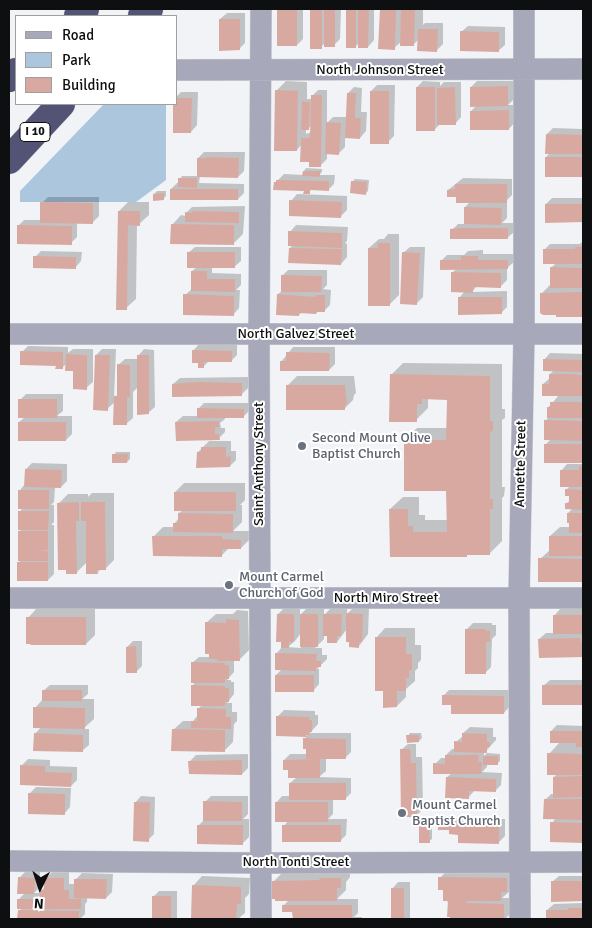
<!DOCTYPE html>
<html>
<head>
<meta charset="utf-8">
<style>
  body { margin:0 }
  #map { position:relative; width:592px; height:928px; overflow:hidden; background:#f1f3f6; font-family:Signika,sans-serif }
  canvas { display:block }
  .frame { position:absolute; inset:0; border:10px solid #0e0f10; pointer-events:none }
  .legend { position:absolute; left:15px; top:15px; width:162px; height:90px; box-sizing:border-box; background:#fff; border:1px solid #9f9f9f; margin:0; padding:6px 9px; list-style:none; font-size:15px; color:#0e0f10 }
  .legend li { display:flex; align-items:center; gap:10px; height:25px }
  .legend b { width:25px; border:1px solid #9f9f9f }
  .north { position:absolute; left:15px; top:863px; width:50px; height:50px; -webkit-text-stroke:4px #fff; paint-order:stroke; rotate:184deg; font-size:14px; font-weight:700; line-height:20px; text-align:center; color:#0e0f10 }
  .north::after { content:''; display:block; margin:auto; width:18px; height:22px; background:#0e0f10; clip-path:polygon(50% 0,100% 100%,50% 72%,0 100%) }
</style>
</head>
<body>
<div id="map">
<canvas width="592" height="928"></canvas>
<div class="frame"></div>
<ul class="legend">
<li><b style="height:6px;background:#a7a8b9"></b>Road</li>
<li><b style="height:14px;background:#acc6dd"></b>Park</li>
<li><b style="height:14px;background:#d8a9a0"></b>Building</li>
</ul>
<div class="north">N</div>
</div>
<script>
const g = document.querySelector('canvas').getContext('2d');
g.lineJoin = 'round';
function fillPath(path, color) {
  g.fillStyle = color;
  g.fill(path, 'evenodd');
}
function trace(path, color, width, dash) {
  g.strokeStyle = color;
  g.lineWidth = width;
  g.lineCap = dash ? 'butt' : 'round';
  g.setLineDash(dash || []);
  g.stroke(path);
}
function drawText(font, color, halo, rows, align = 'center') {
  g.font = font + ' Signika,sans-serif';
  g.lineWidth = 4;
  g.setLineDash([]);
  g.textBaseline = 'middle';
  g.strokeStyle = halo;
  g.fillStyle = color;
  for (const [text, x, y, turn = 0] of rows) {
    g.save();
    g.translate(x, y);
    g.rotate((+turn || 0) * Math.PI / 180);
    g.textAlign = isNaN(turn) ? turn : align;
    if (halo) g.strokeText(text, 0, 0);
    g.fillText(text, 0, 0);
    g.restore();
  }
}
fillPath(new Path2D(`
  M104 104H166V180L136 202H20V191Z`), '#acc6dd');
fillPath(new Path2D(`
  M278 9H303V39L297 45H278Z
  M311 9H341L340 39 334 45 325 43 321 47H311Z
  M347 9H374V40L368 47 359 43 356 46 347 47Z
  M381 9H423V25L425 23H443V44L437 50 419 39 413 45 402 41 394 48H380Z
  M227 13H245V43L239 49 220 19Z
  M468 26 505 27V45L498 51 461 32Z
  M286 81 307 82V99H312V96L318 90H327V123L333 117H347L348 93 354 87 362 88 361 112H367L366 131 360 138 345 137V147L339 153H327V159L320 166 302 144 297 150 276 91ZM312 126V132L306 134V129Z
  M423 81 440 82V86L444 82H461V117L455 124H440L435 129 417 87Z
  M477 81H514V99L508 105H514L515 122 509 129 471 111 477 105 471 87Z
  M377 85H395L394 136 388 142 371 91Z
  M181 92H198L197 125 191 132H174L175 104H176V97Z
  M553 128 583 129V176H546V157L550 153 547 134Z
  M204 152H245L244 171 238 177 200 176 199 183 244 184V193L238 199 171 189 177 183H180V179L182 176H198V158Z
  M306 168 322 169V172L319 175H335L334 184 328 190 312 189 309 192 275 183 284 174 304 175V171Z
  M463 178 512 179V195L507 200V218L502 223H514V232L507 238 452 230 458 224H465V207L471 201 457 196 448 190Z
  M355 179 369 180 368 191 366 193 352 182Z
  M157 191H166V196L163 199 154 194Z
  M297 194 347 196V210L341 216 291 201Z
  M48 197H99V216L93 222H77V237L71 243 18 226 24 220H42V203Z
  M552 198H583V221H546V204Z
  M128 202H149V215L139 224H137L136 299 126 308 119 211Z
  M245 206 243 234 233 244 172 225 181 215 186 216V213L192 207Z
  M296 225 348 227 347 241 345 243 347 244V257L341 264 290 248 293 245 290 232Z
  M388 234H399V295L389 305 369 248 379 239H384Z
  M582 242 583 315 543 314 541 294 551 284V268L556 263 544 250 550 244H580Z
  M195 247H241V261L234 267H212V273L241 274V285L236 290H240L239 308 233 315 185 295 192 289V271L197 267 188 253Z
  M410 247H425L423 297 417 303 403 253Z
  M483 250V254H514V262L507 268V280L500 287 477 286 472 292 507 291V307L501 313 459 298 465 291 452 273 457 268 441 261 447 255H464L468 251Z
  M41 251 82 252 81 261 75 268 35 257Z
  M288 270H327V285L323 289 331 290 330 305 324 311 302 312 299 315 278 294 282 291V276Z
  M199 344 237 345V355L231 361H209L203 367 193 351Z
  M28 346 68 347V353L73 349H93V382L86 388 74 370 67 363 62 368 22 352Z
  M293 347H335V364L329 370 281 362Z
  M102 349H116L114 398 118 394V365L125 359H138V356L144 349 154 350 155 407 148 413 138 387 133 392V418L126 424 115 402 107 409 96 355Z
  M550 353 583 354V462H545L546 444 551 439 545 421 548 418V408L559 395 543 384 550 378V374L554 370 544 360Z
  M403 363 502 364V409H505V418L502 420V487H505L504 496 502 498V541L489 554 391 556 390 509 403 497H419V515H425V520H448V489L405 440 417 428H448V398H428V408L416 420 391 375Z
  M297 376H354L356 393 354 395 353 400 344 409 288 385Z
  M248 377V388L242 394 173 384 180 378Z
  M26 394H63V411L57 416H72V434L66 440 19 422 25 417 20 400Z
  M204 403H249V411L243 417H225V419L220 423 221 428H225V432L219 438 176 422 183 416H198V409Z
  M209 441H231V451H236V460L230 466 198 452Z
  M116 452H130V459L127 462 114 455Z
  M32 463 67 464V481L61 487H55L54 502 51 505H54V522L51 525H54V574L48 580 18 563 21 560 20 531 22 528 20 511 23 508 20 490 25 484 26 469Z
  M567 464H583V581H539L540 559 550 550V536L560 527H571L568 513 573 508 567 503 571 500V495L566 490 571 485 561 471Z
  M184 483H245V500L240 505H242V522L233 531H250V539L241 548H229L222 555 154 536 163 527H174V524L179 518V513L183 510 175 492Z
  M92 493H114V560L105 569H101L97 573 88 561 76 573 67 569 59 503 68 494H88V497Z
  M37 608H95V635L86 644 28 618Z
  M284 608H300V615L307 608H324V615L331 608H347V614L353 608H369L368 634 359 646 347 629 337 642 328 635H324V639L315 648H322V655H327V659L317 669H319V684L313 691 276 675 282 669 277 653 282 647 278 614ZM301 633V648L288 647 295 641Z
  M560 609H583V656L540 657 539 639 546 633H554V616Z
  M237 610 248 611 249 650 239 660H234V672L227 680H231V682H234V694L227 703H232V712H237V721L234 724 233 742 224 751 173 730 183 721H193L198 715V709L202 705 192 686 196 681 192 663 199 657H210L206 623 216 614H233Z
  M473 623H492V625H496V635L492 639 491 667 485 673 467 629Z
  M385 628H415V645H421V660L418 663V668L415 671V681L406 689V697L397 706 384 689 376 638Z
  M133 641H142V666L136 672 127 647Z
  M550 680H583V704H543V686Z
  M50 685H88V694L82 699H94V719L83 729H89V745L82 751 35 734 41 727 35 708 43 699V691Z
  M449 690H510V706L504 713 452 704 443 696Z
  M284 710 315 711V715H318V724L310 733H351V752L345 758H326V771L319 777 351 778V793L345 799H333V814L328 819H347L346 835 340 841 284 826 288 821 276 803 282 796H290V783L297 777 284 760 290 754H307L304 739 309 734 278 716Z
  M557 725 583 726V841H551L552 823 556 818 545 800 551 794H554V777L558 773 549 754 560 742 551 731Z
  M470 727 493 728V737H496V740L486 751H484V756L487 753 500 754V761L497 764H487V767L482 772 502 773 501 785 495 791 475 790 468 798 447 777 452 773 435 764 441 758H446V755L452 749H455L456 742 463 736V733Z
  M410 733H421L422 738 419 741 408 736Z
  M408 744H416V757H422L423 809 417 815 401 750Z
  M248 754V768L242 774 190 761 196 755Z
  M28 759 50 760V766L77 767V780L71 786 22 765Z
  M36 787 71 788 70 807 64 814 29 794Z
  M141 796 155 797 154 834 148 840 135 803Z
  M211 796H248V814L243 819H249V837L243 843 198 826 204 820 205 802Z
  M443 816H455V818L505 819V836L499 842 460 833 437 822Z
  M423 820H432V839L429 841 420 823Z
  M449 868 516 869 510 891 502 898H510L509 915 505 919H448L452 916 440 878Z
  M350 870V877L346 882V890L337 899H358V913L354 917H362V919H291L294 918V911L283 906 289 900 273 882 283 872Z
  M25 872H40V887L34 893H41V891L46 886V878L52 872H69V884H76V879L82 873 113 874 112 892 106 898 87 897V902L85 904V914L80 919H19V911L22 908 18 900 25 893 19 878Z
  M202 876 250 878 249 894 245 898V913L238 919H179L192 918 193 886Z
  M559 876H583V900H553L552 882Z
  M398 882H410V919H392V889Z
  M159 891H177V919H153V897Z
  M583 903V919H547V910L554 904Z`), '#0003');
fillPath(new Path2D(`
  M277 9H297V46H277Z
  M310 9H322V49H310Z
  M324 9H335V47H324Z
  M346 9H356V48H346Z
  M358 9H369L368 48H358Z
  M380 9H396L395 50 378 49Z
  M401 9H415L414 46H400Z
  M219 19H240V50L219 51Z
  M418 29H438L437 52 417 51Z
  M460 31 499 32V52L460 51Z
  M508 86V106L470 107V87Z
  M416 87H435V131H416Z
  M455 87 456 125H437V88Z
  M275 90 298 91 297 151H274Z
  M370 91H389V144H370Z
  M347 93H356L355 118H361L360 139 345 138Z
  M311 95H322L321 167H309V162H300L301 138H310Z
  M176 98H192L191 133H173V104H176Z
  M302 101 310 102 309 130H301Z
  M509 110V130H470V111Z
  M326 122 341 123 339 155 325 154Z
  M546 134 583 135V154H545Z
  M207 157 239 158 238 178 197 177V158H207Z
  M545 157H583V177H545Z
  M303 171H320V177L302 176Z
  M178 178H197V188L178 187Z
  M276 180 329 181V191L310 190V194H303L304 191 273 190 274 182H276Z
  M351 181 367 182 366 195 350 193Z
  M455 184H507V203H456V197H447V190L455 189Z
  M170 189H238V200H170Z
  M164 193V200L153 201V194Z
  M289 200 342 202 341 218 289 216Z
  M40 202 93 203V224L40 223Z
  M545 204H583V222L545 223Z
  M464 207 502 208 501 225 464 224Z
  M118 211H140V226L128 225 127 310H116Z
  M192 211 239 212V223L185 222V212L192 213Z
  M171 224 234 225V245L170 244Z
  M17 225 72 226V245L17 244Z
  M458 228H508V239H450V229Z
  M288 231 342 233V248L288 246Z
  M378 243H390V306H368V248H378Z
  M575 247H583V264H543V249H575Z
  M289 248 342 249 341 265 288 263Z
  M187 252H235V268H187Z
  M402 252 420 253 417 305 400 304Z
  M33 256 76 257V269L33 268Z
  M461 256H478V260H508V269L440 270V260H461Z
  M550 267 583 268V288H550Z
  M191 271H207V279H235V292L191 291Z
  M451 272 501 273V288L473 287V293L451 292Z
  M281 275 322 276 321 292H281Z
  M582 292 583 317H556V315H543L540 313V293Z
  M183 294 234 296V316L183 315Z
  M277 294 315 297 316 295H325V312H317L316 314 299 313V316L276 315Z
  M458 297H502V314L458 315Z
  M192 350 232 351V362H204V368H198V363H192Z
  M20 351 63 352V369H55L56 366 20 365Z
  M286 352 330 353 329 371H280V361H286Z
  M66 354 87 355V390L73 389V371H65Z
  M95 355H110L108 411 93 410Z
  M137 355H149V414L137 415Z
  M543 359 583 360V372L543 371Z
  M117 364 130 365V397H127V425H113L114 396H117Z
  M390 374 490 376V421H493V431L490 432V499H493V509H490V555H467V557H390L389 509H408V526H413V532H447L446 491H404V440H446L447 400 422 399V404H417V422H389Z
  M549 374H577V375H583V396H542V384H549Z
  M197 382 242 383V396L172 397V384Z
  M286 385H345L347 403 345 405V410H286Z
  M18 399H57V418H18Z
  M550 402H583V418H547V407H550Z
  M197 408 244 409V418H197Z
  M544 420 583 421V441L544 440Z
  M219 421V427H215V434H219L220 440 176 441 175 422Z
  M18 422H66V441H18Z
  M544 444H583V463H544Z
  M201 447H226V457L231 456 230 467 196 468 197 452H201Z
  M112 454H128L127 463H112Z
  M579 466H583V487H560V470H579Z
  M25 469 62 470 61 488 24 487Z
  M565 489 583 490V510L565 509V503H569V496H565Z
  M18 490H49V509H18Z
  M174 492H236V511H174Z
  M79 502V521H76L77 574H66V570H58L57 503Z
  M81 502H105L106 570H97L98 574H86V521H81Z
  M18 511H49L48 530H18Z
  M178 513 233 514V533L173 532V523H178Z
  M567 513H583V533H569V523H567Z
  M18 531H48V550L39 551H48V561H18Z
  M152 536H222V539L241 540V549H222V557L153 556Z
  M549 536H583V556H549Z
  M538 558 583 559V582H538Z
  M17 562H48V581H17Z
  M346 613 363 614 362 642H359V648L349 647V642H346Z
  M277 614H294V642H289V648H281V642H276Z
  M300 614H318V647H300Z
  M323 614H342L341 636H337V643H327V636H323Z
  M553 615H583V634H553Z
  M26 617H86V645H30L31 644H26Z
  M226 619 239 620 240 661H217V659H209V654H205V622L226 623Z
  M465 629H486V631H490V642H486V674H465Z
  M375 637H406V654H412V670H409V678H406V691H397V707L383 708V691H375Z
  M580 638 581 642H583V657L539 658 538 639Z
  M136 646 137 673H126V647Z
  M275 653 317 654 316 661H321V667H316V671L275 670Z
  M191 662 225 663V665H229V679H225V683H191Z
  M275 675H314V692H275Z
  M191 685 225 686V688H229V702H225V706H191Z
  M542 685H583V705H542Z
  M42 690H82V701H42Z
  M442 695 504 696V714H451V705H442Z
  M33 707 85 708V729L33 728Z
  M197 708 226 709V717H231V729L191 728V721H197Z
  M276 716 310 717 309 720H312V732H309V736L306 735 307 737 276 736Z
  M172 729 225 730V752L171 751Z
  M550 731H583V747H576V743H550Z
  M34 733 83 735V752L33 751Z
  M462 733 487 734V742H490V747H487V753L454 752V741L462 742Z
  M406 735H419V742L407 743Z
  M303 738 346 739V759H306V749H303Z
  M400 749H410L411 763H416L417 817H401Z
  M547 753 583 754V775H547Z
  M445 755H479L478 762H482L481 774H433V763L445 764Z
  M483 756H498V765H483Z
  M320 759V778H288V770H283V760Z
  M242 760V775L189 774 188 761Z
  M20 765 45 766V772L72 773 71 787 20 785Z
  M583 776V797L553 798V777Z
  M446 777 496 779V792L469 791V799L445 798Z
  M289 783H346V800H289Z
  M28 793 65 794V815L28 814Z
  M544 799H583V820L543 819Z
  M203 801 242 802V821H203Z
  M134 802H150L149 842 133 841Z
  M275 802H328V822H275Z
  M419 822H429L430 843H419Z
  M436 822H450V824H499V844L458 843V835L449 834V830H438V826H436Z
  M550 822 583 823V843L550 842Z
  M197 825H243V845L197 844Z
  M282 825H341V842H282Z
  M18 877 35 878 34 894H17Z
  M438 877 507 878V892H501V901H466V903L504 904V919H450V917H447L448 901H443V890H438Z
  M44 878H64V890H69V899H81V909H17V899H40V890H44Z
  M319 878H341V888H337V901H275V899H272V881L320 880Z
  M74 879H107L106 899 74 898Z
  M551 881H583V901L551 902Z
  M192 885 241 887V904H237L236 919H191Z
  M391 888H404V919H391Z
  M152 896H171V919H152Z
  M282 905H352V919H293L292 912H282Z
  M568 908H583V919H546V910H568Z
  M18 910 79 911V919H17Z`), '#d8a9a0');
const minor = new Path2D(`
  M176 70 583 69
  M9 334H583
  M9 598H583
  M9 861 261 863 583 862
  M261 919 259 334 261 9
  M520 919 519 598 524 334V9`);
const highway = new Path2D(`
  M78 16 85 9
  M142 16 149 9
  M9 78 16 72
  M9 160 61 104`);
trace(minor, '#cdcfd1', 22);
trace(highway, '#cdcfd1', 29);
trace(minor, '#a7a8b9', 21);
trace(highway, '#535376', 28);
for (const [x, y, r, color] of [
  [302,446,5,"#6b7280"],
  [229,585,5,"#6b7280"],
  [402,813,5,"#6b7280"]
]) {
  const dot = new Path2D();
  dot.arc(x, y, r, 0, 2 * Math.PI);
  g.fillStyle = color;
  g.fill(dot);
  trace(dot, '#fff', 2);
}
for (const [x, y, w] of [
  [35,132,30]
]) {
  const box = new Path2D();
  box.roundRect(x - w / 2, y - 9.5, w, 19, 4);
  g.fillStyle = '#fff';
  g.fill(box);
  trace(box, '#0e0f10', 1);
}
drawText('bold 12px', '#0e0f10', null, [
  ["I 10",35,132]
]);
drawText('14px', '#0e0f10', '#fff', [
  ["North Johnson Street",380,70],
  ["North Galvez Street",296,334],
  ["Saint Anthony Street",259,464,-90],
  ["Annette Street",521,464,-89],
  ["North Miro Street",386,598],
  ["North Tonti Street",296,862]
]);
drawText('14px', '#5b616d', '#fff', [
  ["Second Mount Olive",312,438],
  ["Baptist Church",312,454],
  ["Mount Carmel",239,577],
  ["Church of God",239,593],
  ["Mount Carmel",412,805],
  ["Baptist Church",412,821]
], 'left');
</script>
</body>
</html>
